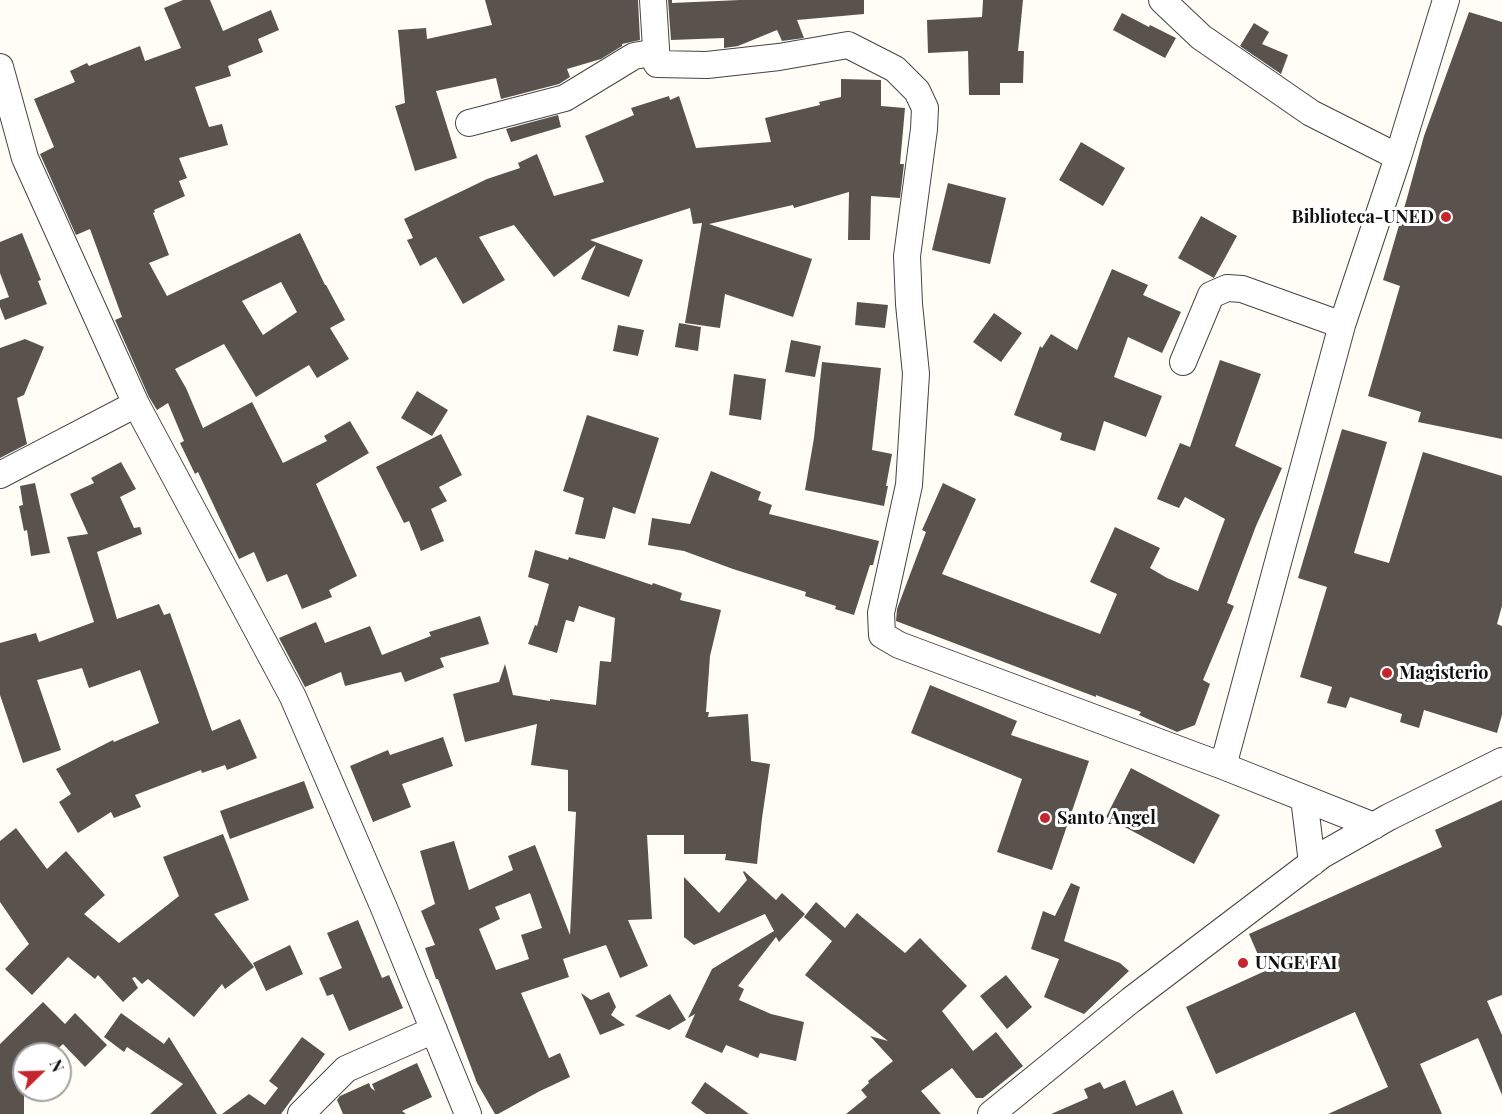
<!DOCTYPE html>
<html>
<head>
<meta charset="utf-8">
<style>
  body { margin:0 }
  #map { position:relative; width:1502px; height:1114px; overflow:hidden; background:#fffdf5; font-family:"Playfair Display",serif }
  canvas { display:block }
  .north { position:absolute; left:12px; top:1042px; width:60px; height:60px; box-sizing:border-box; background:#fff; border:2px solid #a0a0a0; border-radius:50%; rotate:67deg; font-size:16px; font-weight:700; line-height:24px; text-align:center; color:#111 }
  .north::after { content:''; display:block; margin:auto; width:21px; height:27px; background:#c4262e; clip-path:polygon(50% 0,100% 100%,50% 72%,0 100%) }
</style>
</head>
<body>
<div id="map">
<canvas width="1502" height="1114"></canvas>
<div class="north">N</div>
</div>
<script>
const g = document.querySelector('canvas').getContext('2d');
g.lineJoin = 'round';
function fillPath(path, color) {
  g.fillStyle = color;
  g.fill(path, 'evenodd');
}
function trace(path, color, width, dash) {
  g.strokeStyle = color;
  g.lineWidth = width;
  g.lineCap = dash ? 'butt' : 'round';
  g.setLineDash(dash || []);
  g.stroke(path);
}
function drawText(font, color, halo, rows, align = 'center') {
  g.font = font + ' "Playfair Display",serif';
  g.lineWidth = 6;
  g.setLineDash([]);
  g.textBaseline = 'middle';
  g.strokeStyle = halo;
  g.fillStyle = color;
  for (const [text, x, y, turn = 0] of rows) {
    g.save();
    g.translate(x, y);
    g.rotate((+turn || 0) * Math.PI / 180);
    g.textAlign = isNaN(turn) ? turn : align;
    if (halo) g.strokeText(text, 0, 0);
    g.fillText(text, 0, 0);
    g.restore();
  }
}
fillPath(new Path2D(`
  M183 0H210L223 31 271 10 279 30 258 39 263 52 228 66 231 76 195 87 209 127 222 124 228 145 179 158 187 178 179 181 185 196 154 210 155 212 153 213 169 255 149 263 167 296 300 233 325 285H326L345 320 330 328 349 359 317 378 309 365 256 397 224 344 175 369 186 388 203 428 252 402 283 463 327 441 324 436 350 421 369 453 316 484 357 576 329 590 332 597 302 609 287 574 267 582 254 552 239 559 198 472 195 474 180 443 184 441 168 403 157 410 149 397 115 320 122 317 90 229 76 235 40 154 54 147 34 99 75 82 70 71 87 63 89 66 140 46 145 61 181 48 164 8ZM281 282 297 312 263 335 242 301Z
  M485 0H638L640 40 622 44V46L601 59 567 69 570 77 559 84 501 99 496 78 436 91 457 158 415 171 395 106 405 103 398 30 426 28 427 39 492 25Z
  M668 0H672V3L740 0H864V14L797 20 804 38 782 41 777 30 738 46 724 48V38L671 40Z
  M983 0H1023L1018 51H1024L1023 83H1000V95H969L968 51 928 53 927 20 982 17Z
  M1469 12 1502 22V439L1418 422 1421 412 1368 396 1400 286 1383 280 1407 198 1424 136Z
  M1122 13 1149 27 1150 25 1176 38 1165 58 1113 30Z
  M1254 23 1269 32 1262 44 1288 55 1281 74 1240 46Z
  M841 79 881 80V106L905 108 900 164H904L900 198 871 196 870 240H848L849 192 794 208 793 205 709 224 812 259 793 317 725 294 720 328 685 323 702 223 693 224 690 208 590 240 643 260 629 297 581 279 596 245 554 277 514 225 479 237 505 280 463 304 436 257 420 266 407 240 413 238 404 219 487 179 520 168 518 163 537 154 554 196 604 182 585 136 634 115 631 108 669 96 670 100 679 96 696 148 771 142 765 118 820 105 819 102 841 97Z
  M558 115 561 127 511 142 506 129Z
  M1081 142 1125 168 1103 206 1059 180Z
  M948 183 1006 198 990 264 932 250Z
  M1201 216 1237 236 1214 278 1178 258Z
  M22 233 41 280 38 281 47 304 5 320 0 307V300L9 297 0 273V242Z
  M1112 269 1148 285 1143 295 1181 312 1162 353 1128 337 1114 377 1162 396 1146 437 1104 421 1095 451 1060 440 1062 433 1014 415 1040 346 1042 348 1051 334 1077 350Z
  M857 302 888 305 885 328 855 325Z
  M994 313 1022 333 1001 362 973 342Z
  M679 323 701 327 698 351 675 347Z
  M618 325 644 330 638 356 613 351Z
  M25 339 44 347 24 395 17 398 27 444 0 458V348Z
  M791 340 821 346 815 377 785 372Z
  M1220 360 1261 374 1235 446 1282 468 1256 526 1227 603 1234 606 1203 680 1210 684 1195 725 1177 732 1139 715 1141 712 1096 695V697L896 621 897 609 926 532 922 530 943 483 976 499 942 574 1100 634 1117 594 1090 582 1115 527 1160 548 1150 568 1167 578 1198 591 1225 519 1185 497 1179 508 1157 499 1180 443 1190 447Z
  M822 362 881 368 872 450 892 454 886 486H888L884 506 805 490 814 438Z
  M734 374 766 379 761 420 729 415Z
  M417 391 448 410 432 436 401 418Z
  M587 415 659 438 635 514 613 507 605 539 575 534 584 498 563 491Z
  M1342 429 1387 442 1354 553 1389 563 1423 452 1502 476V606L1497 624 1502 626V715L1497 733 1424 710 1419 728 1400 722 1402 714 1350 697 1346 708 1327 703 1332 687 1300 677 1327 587 1298 578Z
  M441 434 462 475 439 487 447 501 431 509 444 541 421 551 409 521 404 523 376 467Z
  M121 462 136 489 120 497 134 528 140 527 142 534 97 552 117 619 159 604 164 615 170 613 212 731 240 719 257 758 227 770 225 765 202 773 201 770 135 795 141 807 114 818 111 812 78 833 59 802 71 794 56 769 113 740 114 742 159 723 140 670 89 688 82 668 37 680 61 750 23 763 0 695V643L36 633 39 642 94 622 67 537 88 534 70 494 94 483 91 478Z
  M711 471 761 492 758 500 772 505 769 514 879 541 873 565H870L854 615 835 609 836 606 805 596 806 592 733 569 684 551 648 545 652 518 690 524Z
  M35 483 50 553 31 556 27 530 24 531 19 506 23 505 20 486Z
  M535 550 568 560 569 557 652 585 653 583 682 593 680 600 721 610 710 656 706 712H709L708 717 748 714 751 761 770 764 762 818 757 864 725 860 726 854H684V835H647L652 919 628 920 648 966 620 978 606 945 563 959 569 977 521 993 549 1058 560 1053 570 1077 540 1091 498 1114H495L477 1083 438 979H436L425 948 435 945 421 911 435 904 420 851 454 841 469 890 513 870 508 856 535 845 570 935 576 812 568 811V770L531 765 537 724 465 742 453 694 499 682 505 664 513 695 550 701V699L596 705 600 661 611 662 615 618 579 606 574 622 566 620 557 653 528 644 535 625 537 626 549 584 528 577ZM530 893 542 928 521 935 529 959 496 970 479 929 500 919 495 907Z
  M480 616 489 644 440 658 444 667 405 682 401 672 345 686 341 672 305 687 279 638 316 622 325 643 370 626 382 655 431 636 429 632Z
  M930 685 1017 721 1011 735 1089 761 1052 870 997 852 1022 779 911 733Z
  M443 737 453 766 402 784 411 807 373 822 350 766 388 750 390 755Z
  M1131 768 1220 815 1194 864 1106 817Z
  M304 781 314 808 230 839 220 811Z
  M1502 800V995L1487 1001 1502 1035V1095L1478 1038 1420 1064 1442 1114H1328L1388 1087 1355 1012 1216 1074 1186 1007 1265 971 1249 934 1442 847 1435 830Z
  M16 828 47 869 66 851 105 895 84 914 119 943 179 896 163 857 223 834 249 900 214 914 254 967 225 989 222 984 194 1017 148 979 142 984 135 977 132 978 138 988 123 1002 98 975 95 979 68 957 32 995 5 969 29 944 0 902V841Z
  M744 871 776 900 782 893 805 914 779 942 776 937 738 986 744 989 739 1000 771 1014 804 1022 796 1061 760 1053 758 1058 726 1045 722 1053 685 1037 695 1014 688 1018 712 969 774 931 765 914 694 945 684 937V877L719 913 747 880 743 872Z
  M1071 883 1080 887 1064 941 1120 963 1129 971 1084 1014 1044 997 1059 959 1031 949 1043 911 1055 916Z
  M816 902 845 928 857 913 905 953 920 938 967 986 942 1011 973 1051 996 1032 1023 1066 983 1098H976L952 1068 921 1091 941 1114H846L867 1097 861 1090 869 1083 868 1081 893 1061 870 1036 888 1041 805 975 832 941 804 917Z
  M358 920 382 978 389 975 403 1008 349 1031 333 994 327 996 319 978 342 968 327 933Z
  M290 945 303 974 266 991 253 963Z
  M1006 975 1032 1007 1007 1029 980 996Z
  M609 992 616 1007 611 1015 625 1025 600 1035 581 993 591 1000Z
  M670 994 686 1020 669 1030 635 1016Z
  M43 1002 65 1024 75 1013 107 1045 85 1067 63 1044 52 1054H24V1114H0V1044Z
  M121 1013 164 1044 169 1037 217 1114H150L183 1084 127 1047 124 1052 104 1037Z
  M302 1037 325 1054 281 1114H222L249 1094 265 1105 278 1088 269 1081Z
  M417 1063 432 1097 402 1111 406 1114H343L337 1100 340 1096 369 1083 371 1088 375 1091 372 1084Z
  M1125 1080 1136 1106 1173 1090 1183 1114H1051L1088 1098 1084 1089 1100 1082 1104 1089Z
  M705 1082 749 1114H706L691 1103Z`), '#5a524d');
const minor = new Path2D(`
  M653 0 657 64
  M1162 0 1201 37 1311 113 1398 157
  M0 67 25 158 136 404 293 697 384 908 468 1114
  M469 123 565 98 634 56 651 53 657 64 707 65 779 57 848 45 895 69 917 91 925 108 924 129 907 256 909 304 916 374 909 485 881 613 882 635 899 645 1223 766 1374 826
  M1183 362 1211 295 1227 288 1242 289 1342 325
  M0 475 136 404
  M1223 766 1342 325 1398 157 1446 0
  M1304 798 1312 863
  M301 1114 346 1069 434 1030
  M991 1114 1131 1000 1322 855 1389 817 1502 761`);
trace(minor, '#444', 28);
trace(minor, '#fff', 26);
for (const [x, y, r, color] of [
  [1446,217,6,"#c4262e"],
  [1387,673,6,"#c4262e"],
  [1045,818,6,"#c4262e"],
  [1243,963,6,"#c4262e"]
]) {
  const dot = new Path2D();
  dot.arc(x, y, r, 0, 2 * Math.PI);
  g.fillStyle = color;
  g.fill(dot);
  trace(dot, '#fff', 2);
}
drawText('bold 18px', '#111', '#fff', [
  ["Biblioteca-UNED",1434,217,"right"],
  ["Magisterio",1399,673],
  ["Santo Angel",1057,818],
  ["UNGE FAI",1255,963]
], 'left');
</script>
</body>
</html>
